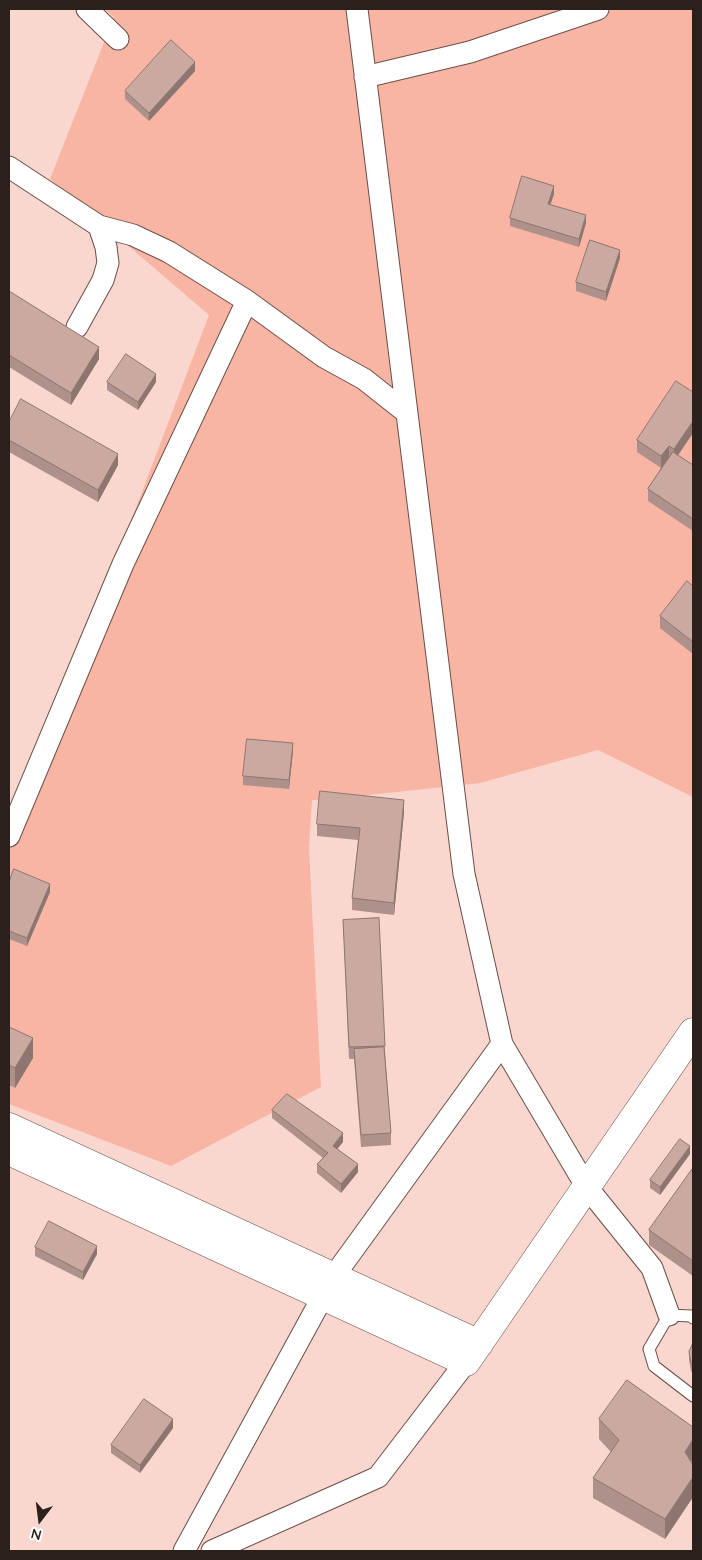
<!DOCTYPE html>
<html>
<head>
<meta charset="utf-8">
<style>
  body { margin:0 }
  #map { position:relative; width:702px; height:1560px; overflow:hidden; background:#fad7ce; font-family:Quicksand,sans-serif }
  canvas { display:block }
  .frame { position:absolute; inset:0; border:10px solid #2c201d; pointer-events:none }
  .north { position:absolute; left:15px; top:1495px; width:50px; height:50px; -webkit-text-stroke:4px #fff; paint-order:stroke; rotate:195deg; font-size:14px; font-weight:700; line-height:20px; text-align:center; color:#2c201d }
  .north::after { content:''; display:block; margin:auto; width:18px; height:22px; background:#2c201d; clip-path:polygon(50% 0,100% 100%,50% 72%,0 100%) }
</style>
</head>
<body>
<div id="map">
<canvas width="702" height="1560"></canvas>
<div class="frame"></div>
<div class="north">N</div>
</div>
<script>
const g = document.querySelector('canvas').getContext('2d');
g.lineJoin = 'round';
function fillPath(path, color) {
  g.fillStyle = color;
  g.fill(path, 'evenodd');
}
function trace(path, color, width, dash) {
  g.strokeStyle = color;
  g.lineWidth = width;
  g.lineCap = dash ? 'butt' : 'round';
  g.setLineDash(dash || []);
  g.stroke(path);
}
fillPath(new Path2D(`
  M104 9H693V797L598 750 480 783 323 800H312L309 848 321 1087 171 1166 9 1104V848L15 827 209 315 50 179 114 17Z`), '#f9b5a4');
const lane = new Path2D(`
  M693 1318 691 1316 669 1315 649 1349 654 1366 693 1396`);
const street = new Path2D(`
  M87 9 118 39
  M365 77 470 52 598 9
  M9 167 99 226 106 247 108 263 103 280 77 327
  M99 226 133 235 169 252 247 301 324 357 364 379 407 413
  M9 836 123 564 247 301
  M502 1044 586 1186 652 1268 669 1315
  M184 1551 334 1276 502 1044 464 874 357 9
  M212 1551 378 1477 466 1362`);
const secondary = new Path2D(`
  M9 1127 479 1344
  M9 1151 466 1362 693 1032`);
trace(lane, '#6c4f48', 13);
trace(street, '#6c4f48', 23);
trace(secondary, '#6c4f48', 29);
trace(lane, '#fff', 11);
trace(street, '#fff', 21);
trace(secondary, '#fff', 28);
fillPath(new Path2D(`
  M195 71 149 121 125 99V91Z
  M554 194 550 205 586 223 579 247 510 226V218Z
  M620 258 606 301 576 291V282Z
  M9 291 99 359 71 405 9 367Z
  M107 382H156L138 410 107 390Z
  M693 392V433L678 455 693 465V531L648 501V489L661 468 637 452V440Z
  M9 422 118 465 98 502 9 452Z
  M693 586V654L660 628V616Z
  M293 751 289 789 243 785V776Z
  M404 812 394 915 352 910V898L358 840 317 836V824Z
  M9 882 50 892 27 946 9 939Z
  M379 918 385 1051 391 1133V1145L361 1147 354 1059H349L343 920Z
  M9 1027 33 1058 15 1088 9 1085Z
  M272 1110 343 1142 337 1149 358 1172 341 1193 317 1173V1164L323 1158 272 1118Z
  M690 1154 660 1195 650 1188V1180Z
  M693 1168V1276L649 1245V1230Z
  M35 1247 97 1254 83 1280 35 1256Z
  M693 1343V1373L691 1371 689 1360V1352Z
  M599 1419 693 1465V1497L665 1539 593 1498V1478L611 1452 599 1439Z
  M173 1428 140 1473 111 1453V1445Z`), '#ae918a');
fillPath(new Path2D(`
  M195 62V71L149 121V113Z
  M554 186V194L548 212V204Z
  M586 215V223L579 247V239Z
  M620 250V258L606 301V292Z
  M99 347V359L71 405V393Z
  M156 374V382L138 410V402Z
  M693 421V433L674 461V449Z
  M669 446V457L661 468V456Z
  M118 454V465L98 502V490Z
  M293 743V751L289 789V780Z
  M404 800V812L394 915V903Z
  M50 884V892L27 946V938Z
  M33 1038V1058L15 1088V1068Z
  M343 1133V1142L333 1154V1146Z
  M690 1146V1154L660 1195V1187Z
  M358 1164V1172L341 1193V1184Z
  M97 1246V1254L83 1280V1272Z
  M173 1419V1428L140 1473V1465Z
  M693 1439V1459L685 1472V1452Z
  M693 1477V1497L665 1539V1519Z`), '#8d7670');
const building = new Path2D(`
  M171 40 195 62 149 113 125 91Z
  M522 176 554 186 548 204 586 215 579 239 510 218Z
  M590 240 620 250 606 292 576 282Z
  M9 291 99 347 71 393 9 355Z
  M126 354 156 374 138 402 107 382Z
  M676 381 693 392V421L674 449 669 446 661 456 637 440Z
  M21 399 118 454 98 490 9 440V422Z
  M673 452 693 465V519L648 489Z
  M687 581 693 586V642L660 616Z
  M247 739 293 743 289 780 243 776Z
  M320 791 404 800 394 903 352 898 360 828 317 824Z
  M14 869 50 884 27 938 9 931V882Z
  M379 918 385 1046 349 1047 343 920Z
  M9 1027 33 1038 15 1068 9 1065Z
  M384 1047 391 1133 361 1135 354 1049Z
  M287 1094 343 1133 333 1146 358 1164 341 1184 317 1164 328 1153 272 1110Z
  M680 1139 690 1146 660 1187 650 1180Z
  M693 1168V1261L649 1230Z
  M49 1221 97 1246 83 1272 35 1247Z
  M693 1343V1365L691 1363 689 1352Z
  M627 1380 693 1427V1439L685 1452 693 1465V1477L665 1519 593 1478 619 1440 599 1419Z
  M144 1399 173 1419 140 1465 111 1445Z`);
fillPath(building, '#caa9a0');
trace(building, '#8d7670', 1);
</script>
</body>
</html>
